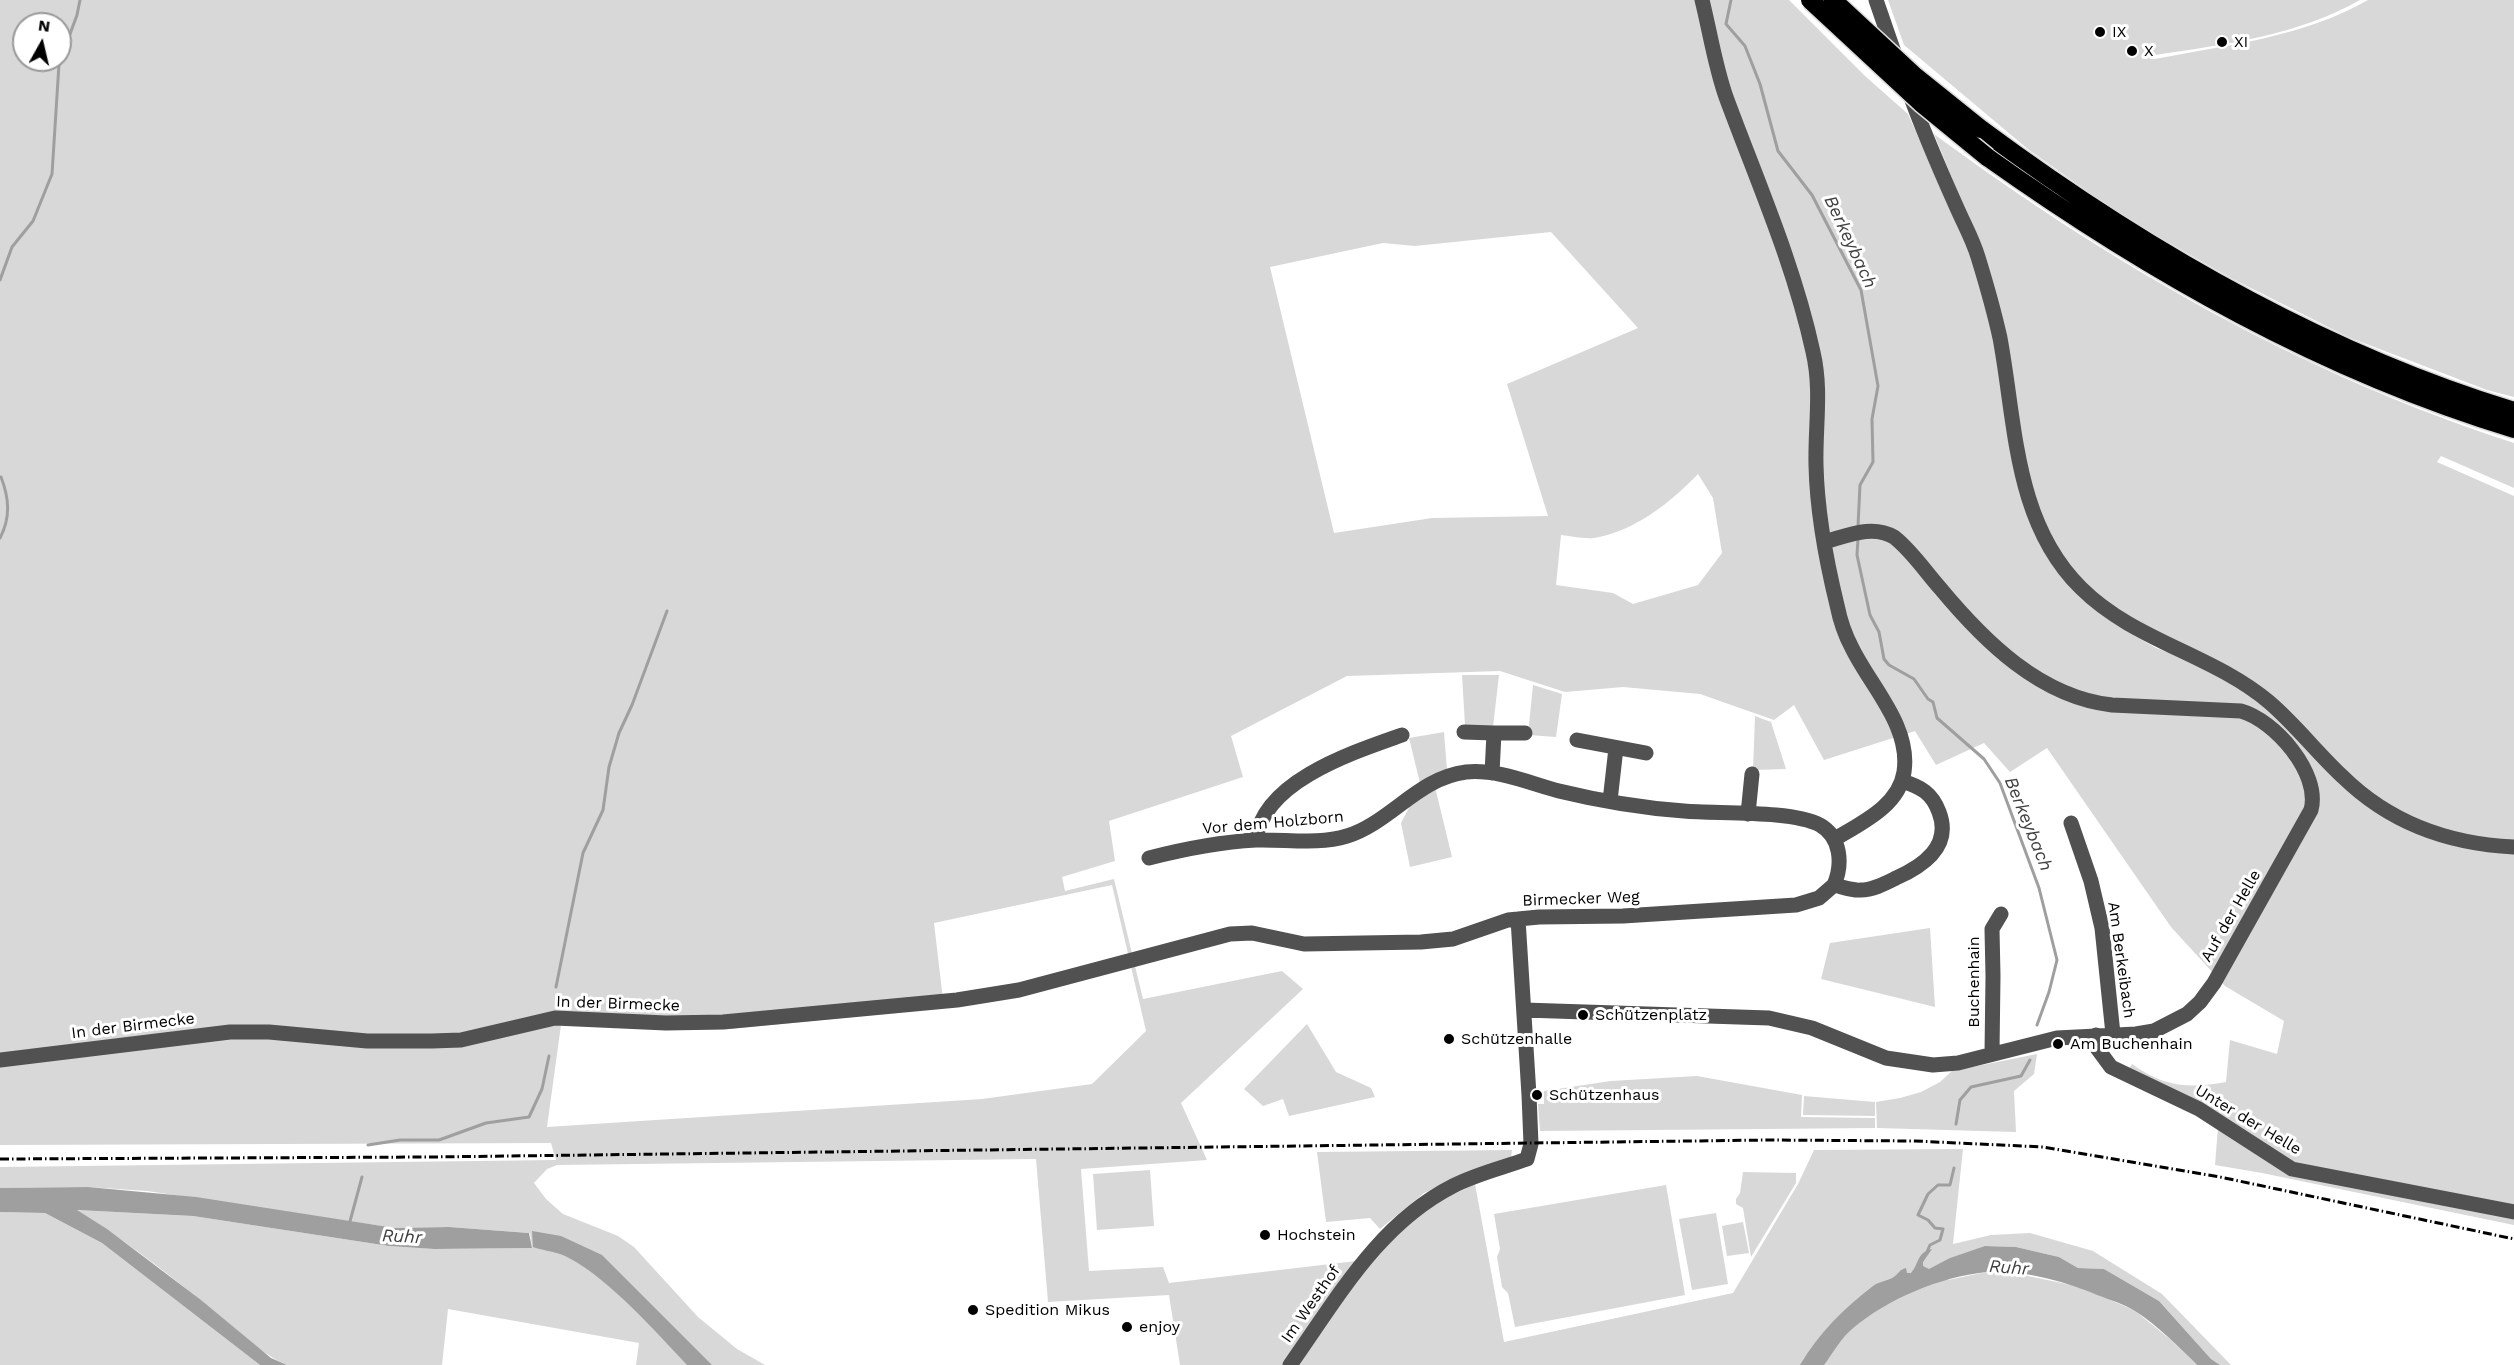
<!DOCTYPE html>
<html>
<head>
<meta charset="utf-8">
<style>
  body { margin:0 }
  #map { position:relative; width:2514px; height:1365px; overflow:hidden; background:#fff; font-family:"Work Sans",sans-serif }
  canvas { display:block }
  .north { position:absolute; left:12px; top:12px; width:60px; height:60px; box-sizing:border-box; background:#fff; border:2px solid #999; border-radius:50%; rotate:8deg; font-size:16px; font-weight:700; line-height:24px; text-align:center; color:#000 }
  .north::after { content:''; display:block; margin:auto; width:21px; height:27px; background:#000; clip-path:polygon(50% 0,100% 100%,50% 72%,0 100%) }
</style>
</head>
<body>
<div id="map">
<canvas width="2514" height="1365"></canvas>
<div class="north">N</div>
</div>
<script>
const g = document.querySelector('canvas').getContext('2d');
g.lineJoin = 'round';
function fillPath(path, color) {
  g.fillStyle = color;
  g.fill(path, 'evenodd');
}
function trace(path, color, width, dash) {
  g.strokeStyle = color;
  g.lineWidth = width;
  g.lineCap = dash ? 'butt' : 'round';
  g.setLineDash(dash || []);
  g.stroke(path);
}
function drawText(font, color, halo, rows, align = 'center') {
  g.font = font + ' "Work Sans",sans-serif';
  g.lineWidth = 6;
  g.setLineDash([]);
  g.textBaseline = 'middle';
  g.strokeStyle = halo;
  g.fillStyle = color;
  for (const [text, x, y, turn = 0] of rows) {
    g.save();
    g.translate(x, y);
    g.rotate((+turn || 0) * Math.PI / 180);
    g.textAlign = isNaN(turn) ? turn : align;
    if (halo) g.strokeText(text, 0, 0);
    g.fillText(text, 0, 0);
    g.restore();
  }
}
fillPath(new Path2D(`
  M0 0H1789L1865 76 1908 114 1971 255 1994 337 2000 373 2010 371 2005 335 1983 254 1934 134C2111 265 2304 375 2514 443V488L2441 456 2437 462 2514 496V1211L2297 1169 2243 1134 2240 1137 2291 1173 2514 1215V1225L2262 1173 2215 1165 2219 1115 2189 1096 2128 1071 2132 1064C2164 1087 2189 1089 2226 1082L2230 1040 2277 1054 2284 1021 2225 986 2171 927 2047 748 2010 772 1984 743 1936 765 1915 731 1824 760 1794 705 1774 720 1700 694 1623 687 1565 692 1500 671 1347 676 1231 736 1243 777 1109 821 1115 861 1062 877 1065 891 1114 879 1143 999 1282 971 1303 989 1181 1103 1207 1160 1081 1169 1089 1271 1163 1267 1169 1283 1373 1259 1404 1226 1442 1200 1475 1184 1504 1342 1733 1293 1798 1184 1814 1150 1963 1149 1953 1244 1991 1235 2030 1233 2093 1251 2162 1294 2231 1365H2220L2211 1359 2159 1301 2104 1269 2078 1268 2059 1257 2016 1247 1986 1246 1951 1258 1948 1280 1986 1272 2023 1275 2076 1286 2134 1310 2171 1340 2197 1365H1180L1169 1295 1048 1302 1036 1159 557 1165 547 1169 534 1183 546 1199 563 1214 618 1236 634 1247 698 1317 737 1349 765 1365H636L639 1343 448 1309 442 1365H287C255 1351 230 1324 203 1302 162 1269 120 1237 76 1210L193 1216 389 1246 434 1249 532 1248 530 1233 449 1227 395 1228 147 1191 88 1187 0 1188V1167L556 1160 551 1143 0 1145ZM24 24H60V60H24ZM1551 232 1638 328 1507 384 1548 516 1432 518 1334 533 1270 267 1383 243 1415 246ZM1698 474 1713 498 1722 553 1698 585 1633 604 1613 593 1556 585 1561 535C1571 536 1584 539 1594 538 1635 531 1670 503 1698 474ZM2131 621 2258 692V698L2200 664 2156 648 2126 631ZM1112 885 1146 1031 1092 1084 982 1099 547 1127 561 1025 677 1030 730 1029 944 1008 934 923Z
  M1888 0H2360C2299 35 2223 45 2155 55V59C2227 45 2304 37 2368 0H2514V397L2487 390 2348 337 2229 277 2124 217 2029 150 1904 45Z
  M1462 675H1499L1493 727 1465 725Z
  M1533 685 1562 694 1556 737 1528 735Z
  M1755 716 1771 722 1786 769 1753 770Z
  M1444 732 1447 770 1420 783 1409 738Z
  M1435 787 1452 857 1410 867 1401 823 1411 804Z
  M1930 928 1935 1007 1821 979 1830 943Z
  M1307 1024 1336 1072 1371 1088 1375 1097 1289 1116 1283 1099 1263 1106 1244 1089Z
  M2037 1054 2034 1074 2014 1091 2016 1132 1877 1128 1876 1102 1900 1098 1921 1092 1940 1082 1952 1071Z
  M1697 1076 1802 1095 1801 1117 1875 1118V1128L1540 1131 1538 1104H1544V1091L1611 1081Z
  M1804 1096 1875 1102V1116L1803 1115Z
  M1512 1150 1511 1158 1473 1170 1424 1193 1380 1229 1370 1218 1326 1222 1317 1152Z
  M1150 1170 1154 1226 1097 1230 1093 1174Z
  M1743 1172 1796 1173V1183L1751 1257 1743 1208 1736 1204V1199L1740 1193Z
  M1666 1185 1685 1295 1515 1327 1508 1293 1502 1287 1497 1257 1500 1249 1494 1214Z
  M0 1212 45 1213 102 1243 260 1365H0Z
  M1716 1213 1728 1284 1692 1290 1679 1219Z
  M1743 1222 1749 1253 1727 1256 1722 1226Z`), '#d8d8d8');
fillPath(new Path2D(`
  M88 1187 196 1197 395 1228 449 1227 529 1233 532 1248 434 1249 389 1246 193 1216 77 1210 107 1229 201 1300 271 1358 287 1365H260L102 1243 45 1213 0 1212V1188Z
  M532 1231 561 1236 602 1255 712 1365H687C656 1332 609 1279 569 1258 559 1252 545 1251 533 1247Z
  M1985 1246 2016 1247 2059 1257 2078 1268 2104 1269 2159 1301 2211 1359 2220 1365H2197C2178 1346 2158 1326 2135 1311 2124 1304 2110 1300 2097 1295 2067 1282 2019 1269 1986 1272 1940 1277 1887 1299 1852 1329 1841 1338 1833 1353 1824 1365H1800C1819 1333 1844 1308 1873 1286 1880 1281 1889 1281 1895 1276 1899 1273 1899 1270 1906 1268L1907 1273H1911C1919 1264 1917 1252 1932 1249L1923 1262V1266L1929 1269 1950 1258Z`), '#9f9f9f');
trace(new Path2D(`
  M1731 0 1726 24 1745 46 1760 84 1778 151 1812 195 1861 290 1878 386 1872 419 1873 462 1860 485 1858 526
  M0 280 12 247 33 221 52 174 59 64 77 15 80 0
  M0 538C11 517 9 498 1 477
  M1858 539 1857 555 1870 615 1879 632 1884 659 1889 665 1914 679 1928 699 1933 702 1937 718 1984 759 2000 783 2039 888 2057 960 2049 992 2037 1025
  M556 987 583 853 603 810 609 767 619 733 632 705 667 611
  M1956 1124 1960 1100 1971 1087 2021 1076 2030 1060
  M368 1145 400 1140H439L486 1123 529 1117 542 1089 549 1056
  M349 1225 362 1177
  M1927 1252 1930 1245 1940 1240 1943 1229 1935 1228 1928 1220 1918 1215 1928 1194 1938 1185H1950L1954 1168`), '#9f9f9f', 3);
const highway = new Path2D(`
  M1981 129C2143 249 2320 352 2514 411
  M1987 157C2149 272 2323 371 2514 429`);
trace(highway, '#dbdbdb', 21);
trace(new Path2D(`
  M1702 0C1710 32 1715 66 1726 97 1757 181 1794 264 1813 352 1822 390 1815 427 1816 465 1817 512 1826 560 1837 605 1840 620 1845 635 1852 648 1871 687 1911 726 1904 772 1899 806 1861 823 1835 839
  M1876 0 1896 58
  M1909 92C1923 131 1940 170 1957 208 1964 224 1973 240 1978 257 1986 283 1994 311 2000 338 2016 424 2014 522 2081 588 2134 641 2212 654 2269 702 2296 725 2317 753 2343 777 2390 823 2449 844 2514 847
  M1464 732 1494 733 1492 773
  M1494 733H1525
  M1577 740 1646 753
  M1610 801 1616 748
  M1748 814 1752 774
  M2071 823 2091 881 2102 928 2113 1034
  M1256 840C1263 781 1354 752 1402 735
  M1149 858C1184 849 1220 842 1256 840 1286 839 1318 845 1347 836 1391 822 1418 778 1466 772 1498 769 1529 783 1559 791 1600 801 1642 808 1684 811 1718 814 1792 810 1820 825 1841 837 1843 864 1834 885
  M1524 1010 1769 1018 1812 1028 1886 1058 1933 1065 1958 1063 2057 1038 2136 1034 2154 1031 2187 1014 2200 1002 2214 983 2311 810C2321 773 2274 720 2241 711L2112 705C2040 697 1984 641 1940 588 1925 571 1911 550 1894 537 1872 524 1847 536 1824 542
  M2096 1035 2097 1048 2111 1067 2199 1109 2292 1169 2514 1212
  M1992 1053 1993 976 1992 929 2001 914
  M0 1060 230 1032H269L367 1041H432L461 1040 555 1018 666 1023 723 1022 957 1000 1019 990 1230 934 1252 933 1304 944 1421 942 1453 939 1508 920 1539 917 1623 916 1796 905 1819 898 1834 885C1843 887 1852 891 1861 890 1873 890 1886 883 1896 878 1923 866 1952 846 1939 812 1932 793 1921 787 1902 781
  M1290 1365C1337 1299 1378 1224 1453 1186 1476 1174 1502 1168 1527 1159L1531 1144 1529 1095 1518 919`), '#515151', 15);
trace(highway, '#000', 18);
trace(new Path2D(`
  M0 1159 430 1157 1770 1140 1915 1141 2043 1147 2220 1177 2514 1239`), '#000', 3, [9, 3, 1.5, 3]);
const highwayBridge = new Path2D(`
  M1810 0 1921 103 1987 157
  M1833 0 1915 76 1981 129`);
trace(highwayBridge, '#dbdbdb', 21, []);
trace(highwayBridge, '#000', 18);
for (const [x, y, r, color] of [
  [2100,32,6,"#000"],
  [2222,42,6,"#000"],
  [2132,51,6,"#000"],
  [1583,1015,6,"#000"],
  [1449,1039,6,"#000"],
  [2058,1044,6,"#000"],
  [1537,1095,6,"#000"],
  [1265,1235,6,"#000"],
  [973,1310,6,"#000"],
  [1127,1327,6,"#000"]
]) {
  const dot = new Path2D();
  dot.arc(x, y, r, 0, 2 * Math.PI);
  g.fillStyle = color;
  g.fill(dot);
  trace(dot, '#fff', 2);
}
drawText('16px', '#000', '#fff', [
  ["IX",2112,32],
  ["XI",2234,42],
  ["X",2144,51],
  ["Schützenplatz",1595,1015],
  ["Schützenhalle",1461,1039],
  ["Am Buchenhain",2070,1044],
  ["Schützenhaus",1549,1095],
  ["Hochstein",1277,1235],
  ["Spedition Mikus",985,1310],
  ["enjoy",1139,1327]
], 'left');
drawText('16px', '#000', '#fff', [
  ["Vor dem Holzborn",1273,823,-5],
  ["Birmecker Weg",1581,899,-2],
  ["Auf der Helle",2231,916,-60],
  ["Am Berkeibach",2121,960,82],
  ["Buchenhain",1974,982,-90],
  ["In der Birmecke",618,1004,2],
  ["In der Birmecke",133,1026,-7],
  ["Unter der Helle",2248,1120,31],
  ["Im Westhof",1311,1304,-55]
]);
drawText('italic 18px', '#404040', '#fff', [
  ["Berkeybach",1850,242,65],
  ["Berkeybach",2028,824,68],
  ["Ruhr",402,1237,3],
  ["Ruhr",2009,1268,4]
]);
</script>
</body>
</html>
